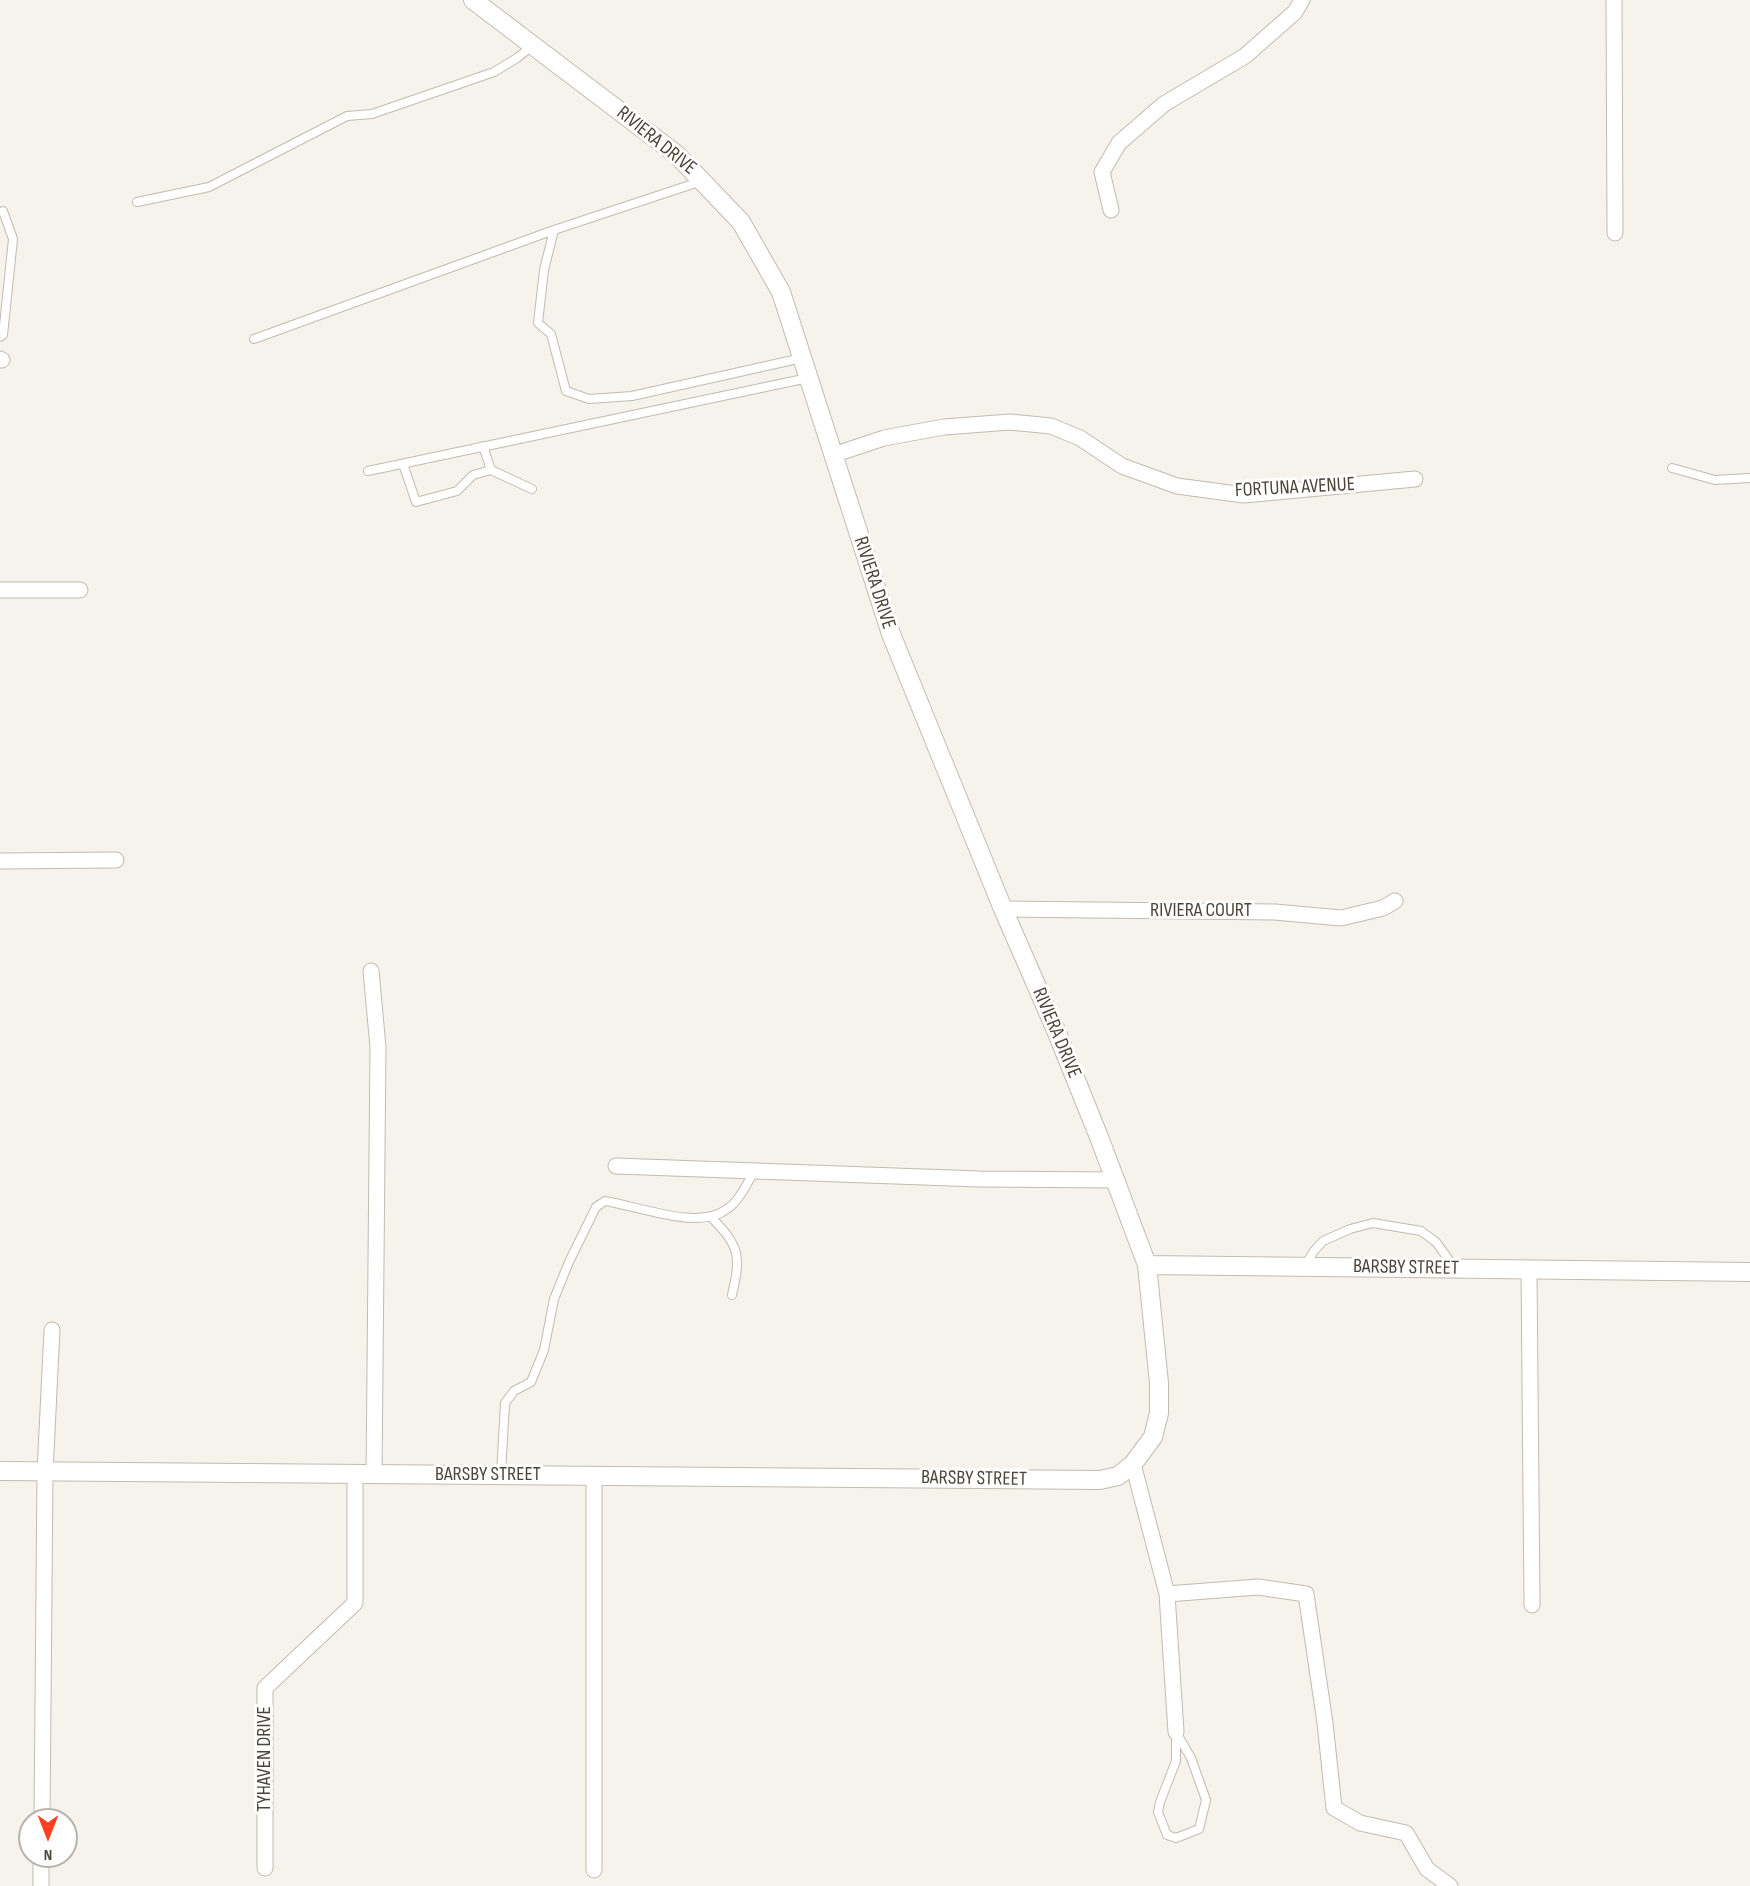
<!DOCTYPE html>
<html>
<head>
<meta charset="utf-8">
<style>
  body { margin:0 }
  #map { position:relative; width:1750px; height:1886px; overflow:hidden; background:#f6f3ec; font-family:"Sofia Sans Condensed",sans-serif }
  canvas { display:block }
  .north { position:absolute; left:18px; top:1808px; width:60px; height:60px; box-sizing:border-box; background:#fff; border:2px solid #b7b4b0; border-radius:50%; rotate:180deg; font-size:16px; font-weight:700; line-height:24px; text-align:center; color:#4b4439 }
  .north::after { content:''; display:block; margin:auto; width:21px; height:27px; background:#fc3f1d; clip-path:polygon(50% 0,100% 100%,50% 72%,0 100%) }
</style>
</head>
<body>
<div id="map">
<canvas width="1750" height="1886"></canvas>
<div class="north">N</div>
</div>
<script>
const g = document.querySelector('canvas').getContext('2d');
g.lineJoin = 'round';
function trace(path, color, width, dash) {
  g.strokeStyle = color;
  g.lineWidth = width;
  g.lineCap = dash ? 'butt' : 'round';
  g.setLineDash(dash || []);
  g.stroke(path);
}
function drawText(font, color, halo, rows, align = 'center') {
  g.font = font + ' "Sofia Sans Condensed",sans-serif';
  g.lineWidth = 6;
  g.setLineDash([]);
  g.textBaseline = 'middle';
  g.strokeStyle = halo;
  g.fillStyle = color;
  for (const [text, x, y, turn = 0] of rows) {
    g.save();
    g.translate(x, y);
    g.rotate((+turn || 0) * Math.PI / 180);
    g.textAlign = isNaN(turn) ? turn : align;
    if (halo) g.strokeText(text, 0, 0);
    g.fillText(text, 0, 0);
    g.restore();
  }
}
const service = new Path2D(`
  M137 202 209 187 347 116 372 114 494 72 517 58 532 46
  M554 230 544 270 538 323 551 334 566 391 589 399 632 396 802 358
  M0 337 3 335 13 239 3 211
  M254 339 554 230 702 181
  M483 446 491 470
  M403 464 416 502 457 491 473 475 491 470 532 489
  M1672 468 1715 480 1750 478
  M368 471 808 378
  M712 1218C740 1247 741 1256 732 1295
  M1305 1267 1313 1252 1323 1241 1350 1229 1373 1223 1421 1231 1436 1242 1454 1267
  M501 1474 505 1403 514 1391 531 1382 544 1350 554 1299 569 1262 596 1207 605 1201C638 1206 699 1231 727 1209 739 1201 747 1184 754 1171
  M1176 1732 1191 1758 1206 1800 1199 1829 1176 1838 1167 1835 1158 1812 1160 1802 1176 1761Z`);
const minor = new Path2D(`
  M1614 0 1615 233
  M1111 210 1102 172 1119 143 1164 104 1245 56 1295 12 1302 0
  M0 359 2 360
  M833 455 884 438 944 427 1010 422 1051 426 1080 438 1122 466 1177 486 1244 495 1415 479
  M0 590H80
  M0 861 116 860
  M1003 909 1275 912 1341 918 1383 908 1395 901
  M371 971 378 1047 374 1475
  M616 1166 979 1179 1117 1180
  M1529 1269 1532 1605
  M1133 1464 1167 1594 1176 1732
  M594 1476V1870
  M1167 1594 1258 1587 1306 1594 1325 1723 1334 1808 1360 1823 1406 1833 1427 1869 1450 1886
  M42 1820 45 1472 52 1330
  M265 1868V1688L355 1603V1474
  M41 1886V1856`);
const tertiary = new Path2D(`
  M1147 1265 1750 1272
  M0 1471 1100 1480 1118 1476 1133 1464 1153 1437 1159 1413V1383L1147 1265 1099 1137 1055 1028 1003 909 891 634 781 292 741 222 676 154 473 0`);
trace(service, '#c2bbae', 10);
trace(minor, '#c2bbae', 17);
trace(tertiary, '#c2bbae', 20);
trace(service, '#fff', 8);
trace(minor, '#fff', 15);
trace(tertiary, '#fff', 18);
drawText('20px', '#4b4439', '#fff', [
  ["RIVIERA DRIVE",656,141,39],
  ["FORTUNA AVENUE",1295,488,-3],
  ["RIVIERA DRIVE",874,583,72],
  ["RIVIERA COURT",1201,911],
  ["RIVIERA DRIVE",1056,1033,67],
  ["BARSBY STREET",1406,1268,1],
  ["BARSBY STREET",488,1475],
  ["BARSBY STREET",974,1479,1],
  ["TYHAVEN DRIVE",265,1759,-90]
]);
</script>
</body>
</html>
